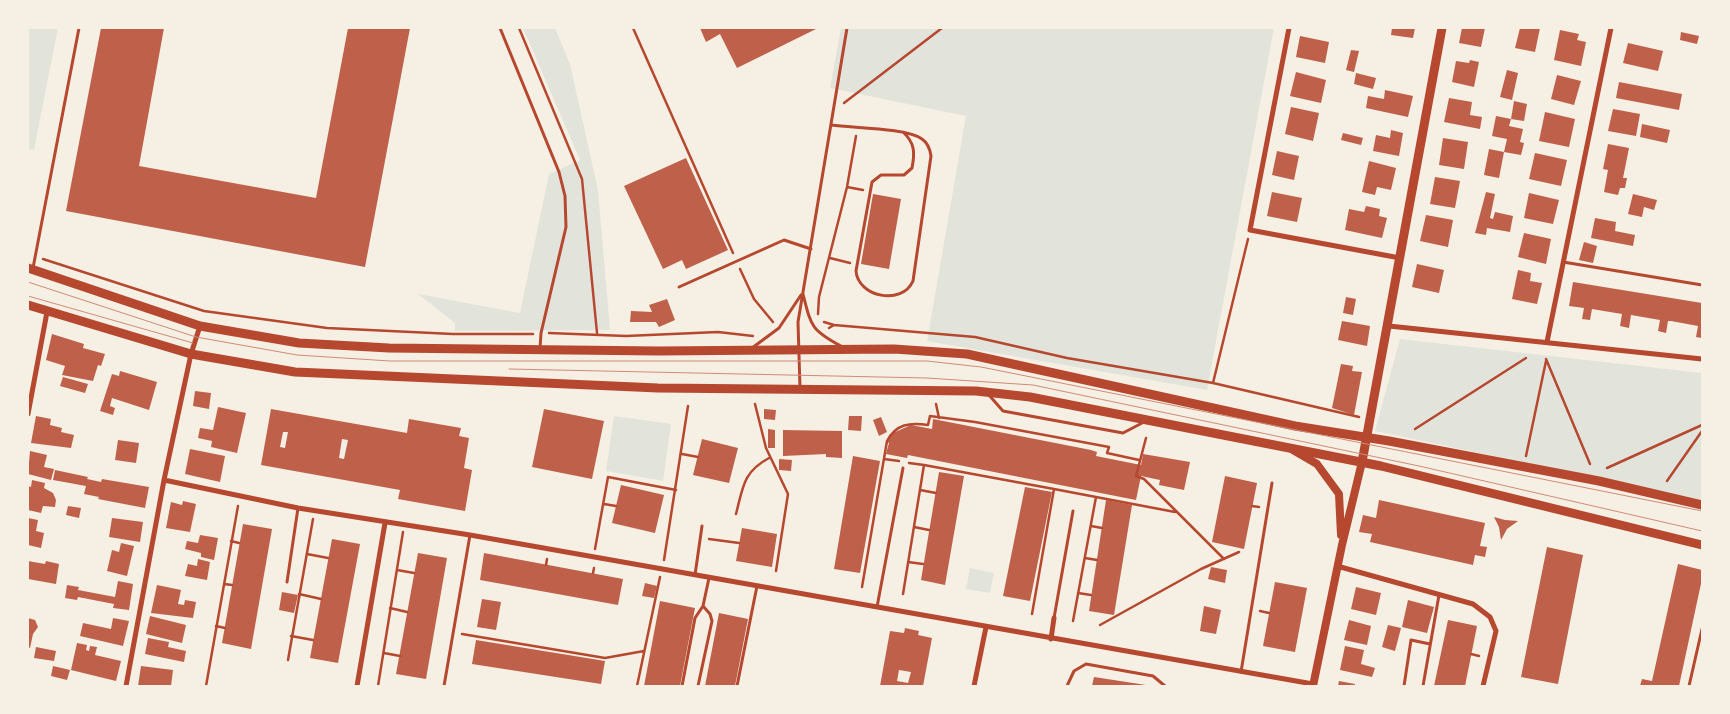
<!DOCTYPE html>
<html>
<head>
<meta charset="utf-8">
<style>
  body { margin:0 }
  #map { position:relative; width:1730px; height:714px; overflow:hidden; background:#f6efe4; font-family:Montserrat,sans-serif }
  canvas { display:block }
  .frame { position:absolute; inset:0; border:29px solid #f6efe4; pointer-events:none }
</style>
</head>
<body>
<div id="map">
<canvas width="1730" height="714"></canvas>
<div class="frame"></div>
</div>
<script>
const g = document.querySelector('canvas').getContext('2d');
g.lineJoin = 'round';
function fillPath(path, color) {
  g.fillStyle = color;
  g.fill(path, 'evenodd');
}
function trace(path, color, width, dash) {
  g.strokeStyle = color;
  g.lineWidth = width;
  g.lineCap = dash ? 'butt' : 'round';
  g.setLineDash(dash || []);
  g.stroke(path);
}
fillPath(new Path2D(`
  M28 28H58L34 150 28 149Z
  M523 28H555L570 64 598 190 610 330 455 331V323L418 294 520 313 549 174 580 160Z
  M841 28H1274L1207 390 927 341 966 116 830 88Z
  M1400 339 1702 373V500L1375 431Z
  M614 416 671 424 663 481 606 471Z
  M970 568 994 573 990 593 966 589Z`), '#e2e4dc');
fillPath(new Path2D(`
  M101 28H164L139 166 316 198 348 28H410L365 267 66 211Z
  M700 28H816V29L737 68 720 34 706 42Z
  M1392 28H1415L1413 38 1391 35Z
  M1462 28H1485L1481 47 1459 43Z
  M1520 28H1540L1535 52 1515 48Z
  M1560 30 1579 34 1577 40 1586 42 1581 66 1554 60Z
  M1681 32 1699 36 1697 44 1680 40Z
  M1300 36 1329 42 1325 63 1296 57Z
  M1628 43 1663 51 1658 71 1623 63Z
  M1351 50 1359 51 1354 72 1346 70Z
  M1470 60 1479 62 1474 87 1452 82 1456 61 1469 63Z
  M1507 70 1518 73 1512 100 1500 97Z
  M1296 72 1326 80 1321 103 1290 96Z
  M1356 73 1376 78 1373 89 1354 84Z
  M1557 75 1581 81 1574 105 1551 99Z
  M1619 82 1682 94 1679 110 1616 98Z
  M1385 90 1413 96 1408 117 1366 108 1368 96 1384 99Z
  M1449 98 1472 102 1470 115 1482 117 1480 129 1444 122Z
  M1514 101 1527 104 1524 121 1511 119Z
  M1291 107 1319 113 1313 141 1285 134Z
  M1613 109 1640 114 1636 136 1608 131Z
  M1545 112 1575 119 1569 147 1539 141Z
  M1496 116 1511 119 1509 126 1523 129 1520 142 1524 143 1521 155 1504 152 1499 178 1484 175 1489 149 1504 152 1507 139 1492 136Z
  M1642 124 1670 130 1667 143 1640 137Z
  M1391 130 1403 133 1399 156 1373 151 1376 135 1390 138Z
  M1343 133 1363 138 1361 145 1341 140Z
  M1443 138 1468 142 1464 169 1439 165Z
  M1608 144 1629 148 1623 178H1627L1625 188H1620L1618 195 1604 192 1608 170 1603 169Z
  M1277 151 1299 156 1294 180 1272 175Z
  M1535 153 1567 160 1561 186 1529 179Z
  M686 158 728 250 686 269 682 260 663 269 624 186Z
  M1369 161 1396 168 1391 190 1377 187 1375 195 1362 192Z
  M1435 177 1460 181 1455 208 1430 204Z
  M1272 192 1302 198 1297 222 1267 216Z
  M1486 192 1495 194 1490 218 1493 219 1495 212 1513 216 1510 232 1487 228 1486 235 1475 233Z
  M1529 193 1559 200 1553 224 1524 218Z
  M873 194 901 199 889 269 861 264Z
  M1633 194 1657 200 1654 210 1644 207 1642 217 1628 214Z
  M1366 206 1380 209 1379 216 1387 218 1382 238 1345 230 1349 209 1364 212Z
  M1426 215 1453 220 1448 247 1420 241Z
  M1595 218 1616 222 1615 231 1635 235 1633 246 1591 238Z
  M1524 233 1551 239 1546 264 1518 257Z
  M1584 242 1597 246 1593 263 1579 260Z
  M1417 264 1444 270 1439 293 1412 287Z
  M1518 270 1531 273 1530 281 1542 283 1537 304 1512 299Z
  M1573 282 1702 303V338L1696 337 1698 326 1671 321H1668L1666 333 1658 331 1660 320 1631 315 1629 328 1620 326 1622 314 1592 309 1590 320 1582 319 1584 308 1569 306Z
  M1346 297 1356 299 1353 315 1343 313Z
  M667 299 675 320 659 327 656 322H630L631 311 652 312 649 305Z
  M1342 321 1370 326 1367 346 1338 340Z
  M52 334 84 344 83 348 105 354 101 366 98 365 93 381 62 375 65 366 46 360Z
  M1341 364 1353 366 1352 371 1362 372 1354 415 1332 408Z
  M120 371 157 382 149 410 112 398 110 406 115 408 113 415 100 411 112 374 119 376Z
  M63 377 88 384 85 393 60 386Z
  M195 391 211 393 209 409 193 406Z
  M218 407 246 413 237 453 211 447 212 441 198 438 200 428 213 430Z
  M271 409 407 433 409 419 461 428 459 436 469 438 464 468 472 470 465 511 398 499 400 490 261 465ZM283 432H288L285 448 280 447ZM342 439 348 440 344 459 339 458Z
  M544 409 604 421 592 479 532 467Z
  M764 409 776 410 775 420 764 419Z
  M36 416 51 419 50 425 62 428 61 432 74 435 71 448 31 443Z
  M849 416H862L861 431 848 430Z
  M881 417 887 432 879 436 873 420Z
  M933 419 1091 450 1097 452 1096 456 1141 465 1143 454 1190 462 1184 490 1159 485 1160 480 1141 476 1136 500 908 455 907 458 886 454 889 443 887 442 893 433 911 425 932 429Z
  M768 429 775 430V448H768Z
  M783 430 842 431V458L826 457V454L783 456Z
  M702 439 738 448 729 483 693 475Z
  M118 440 139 443 136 463 115 460Z
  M190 449 225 456 220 482 185 474Z
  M30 451 47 455 44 467 54 469 51 480 28 474Z
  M853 456 880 461 860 573 834 569Z
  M779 459 792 460 791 471 779 470Z
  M55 470 88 477 87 479 101 482 102 479 149 487 145 508 98 499 99 497 84 494 86 486 53 480Z
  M939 472 964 476 945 585 921 580Z
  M1225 476 1257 483 1244 549 1212 542Z
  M32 480 45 483 44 488 53 493 56 500 55 507 43 506 41 513 28 510V486L31 487Z
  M621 485 664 495 655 533 612 523Z
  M1025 487 1052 492 1030 601 1003 596Z
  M1106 500 1132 505 1114 615 1089 611Z
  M1379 500 1485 523 1480 546 1487 547 1485 557 1475 555 1473 565 1370 542 1372 534 1359 532 1363 515 1376 518Z
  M183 501 196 504 190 532 166 528 171 502 182 505Z
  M68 506 81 508 79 518 66 515Z
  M1494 517 1505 520 1518 521 1507 529 1501 540 1499 527Z
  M28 518 38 520 36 531 44 533 41 548 28 545Z
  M112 518 143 522 140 542 109 537Z
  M243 524 272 529 251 649 222 643Z
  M742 528 777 534 772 567 736 561Z
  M200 535 218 538 214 560 201 557V553L185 549 187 541 198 543Z
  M332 539 360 544 338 663 310 658Z
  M121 543 134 546 127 576 107 571 112 550 119 552Z
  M1547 547 1583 555 1558 684 1521 677Z
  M418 553 447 558 426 679 396 674Z
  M484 553 623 579 618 605 480 580Z
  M198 559 210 562 207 580 185 576 188 564 197 566Z
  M28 561 45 564 46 561 59 564 56 584 28 579Z
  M1678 564 1702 570V579L1679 686H1640L1642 679 1652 681Z
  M1211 567 1227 570 1225 583 1208 579Z
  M118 581 133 584 129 610 113 608 114 604 78 597 77 600 65 598 67 585 79 587 78 590 115 597Z
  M1275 582 1307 588 1295 652 1263 646Z
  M645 583 657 586 654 598 642 596Z
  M157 585 181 590 178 604 184 605 185 600 196 602 193 618 151 613Z
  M1356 587 1381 593 1376 615 1351 609Z
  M282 592 298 595 294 613 279 610Z
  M482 599 501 602 496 630 477 627Z
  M1408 600 1434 607 1427 633 1402 627Z
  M660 601 695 608 680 686H644Z
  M1204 606 1221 610 1216 634 1200 631Z
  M719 613 748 619 735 686H705Z
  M150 616 186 625 182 643 146 634Z
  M28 618 35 620 38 627 33 634 30 648 28 647Z
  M113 618 129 621 123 646 80 636 83 623 111 629Z
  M1349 620 1371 626 1367 645 1344 640Z
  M1448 620 1477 626 1465 686H1434Z
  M1388 625 1401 628 1395 651 1382 647Z
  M905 628 919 631 918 635 932 638 923 686H880L890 631 904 633ZM899 670 911 672 908 683 897 681Z
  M148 638 169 642 168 647 186 651 184 662 145 654Z
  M476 640 605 661 601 684 472 664Z
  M77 643 87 645 86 650 89 651 90 646 97 647 95 655 121 661 116 681 71 670Z
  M1345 646 1364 650 1361 664 1375 668 1372 677 1340 670Z
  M36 647 56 651 54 661 34 658Z
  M53 666 70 670 67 680 51 676Z
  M141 666 173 670 171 686H138Z
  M1094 677 1146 685V686H1092Z
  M1339 681 1355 684V686H1338Z`), '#bf614a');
trace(new Path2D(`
  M519 28 582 179 597 333
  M633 28 733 253
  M844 103 942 28
  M847 187 863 190
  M830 258 850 263
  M43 259 204 311 327 328 453 334H533
  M740 269 754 299 773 322
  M818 314 819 297 847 187 856 136
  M824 322 834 325
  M829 328 834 325 975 337 1067 358 1213 383 1359 417
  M549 333 626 336 718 332 753 336
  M1546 359 1590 464
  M1213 383 1248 239
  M755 404 766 448 788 494 776 571
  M936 404 939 418
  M1415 429 1526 358
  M1146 438 1136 476 1144 479 1224 559
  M682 454 698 457
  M1526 456 1546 361
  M884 459 899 461
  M924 465 1054 489 1032 614
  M1607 468 1702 425
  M1667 481 1702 431
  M1054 489 1096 497 1073 621
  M920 490 936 493
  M1096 497 1175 512
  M604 504 616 506
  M1252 506 1259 507
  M736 514C743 487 743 472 769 458
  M1091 526 1102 528
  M914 527 929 530
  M709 539 739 543
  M231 541 239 543
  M595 549 608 477 676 490
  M307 554 328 558
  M1085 558 1097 560
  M664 560 688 406
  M908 562 923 564
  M546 565 547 559
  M397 570 414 573
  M593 573 594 568
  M224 584 232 585
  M862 587 887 441C896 424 910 422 928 425L930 416 975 422 1109 447 1107 453 1139 460
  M1078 593 1091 595
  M299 594 321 599
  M903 594 924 465 909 463
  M390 608 407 612
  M1260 611 1269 613
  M1100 625 1201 569 1239 552
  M216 626 225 628
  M462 634 605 658 644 651
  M291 636 313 640
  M384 653 400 656
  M1471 654 1479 656
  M288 660 313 519
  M206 686 238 506
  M378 686 403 532
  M637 686 660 577`), '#b5482f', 2.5);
trace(new Path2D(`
  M500 28 559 172 565 196 566 227 541 333 540 349
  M832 125C852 128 908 128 922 139 928 143 930 149 931 156L913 281C902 306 858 297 856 271L872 182 881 175H904L912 168C915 153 915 143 903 132
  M1563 262 1702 285
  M33 268 79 28
  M679 287 784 240 811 249
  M803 294C811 326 811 330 841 346
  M752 348 779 328 801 295
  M800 388 798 322 847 28
  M988 394 1003 411 1123 433 1144 422
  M695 575 702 526
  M287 582 298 508
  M877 607 903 468
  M1054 618 1073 511
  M1241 672 1272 483
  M444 686 470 535
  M682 686 695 618 703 606 709 578
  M698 686 712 621 710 614 703 606
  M737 686 757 586
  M1067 686 1074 671 1086 664 1153 676 1165 686
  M1404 686 1411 640 1430 644
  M1423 686 1439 595
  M1689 686 1702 629`), '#b5482f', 3);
trace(new Path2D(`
  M1289 28 1250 230 1400 258
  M1389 326 1702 359
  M1547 342 1611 28
  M28 414 47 312
  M164 480 298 508 470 535 1313 684
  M1337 566 1473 604 1490 617 1496 631 1483 686
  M1051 639 1054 618
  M126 686 164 480 191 354 200 326
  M357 686 385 523
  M974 686 986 627`), '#b5482f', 5);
trace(new Path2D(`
  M1293 450 1317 464 1339 494 1341 535
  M1313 686 1342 545 1362 462`), '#b5482f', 8);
trace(new Path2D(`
  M28 268 200 326 299 343 389 348 659 351 894 349 967 354 1295 426 1389 441 1599 481 1702 505
  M28 305 191 354 295 372 658 388 976 391 1030 397 1381 466 1702 545
  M1362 462 1442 28`), '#b5482f', 9);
trace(new Path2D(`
  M28 282 196 337 297 355 390 361H927L981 367 1702 511
  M28 296 193 343
  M509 369 927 378 1033 385 1419 466 1702 531`), '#cf8b77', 1);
</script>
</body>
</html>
